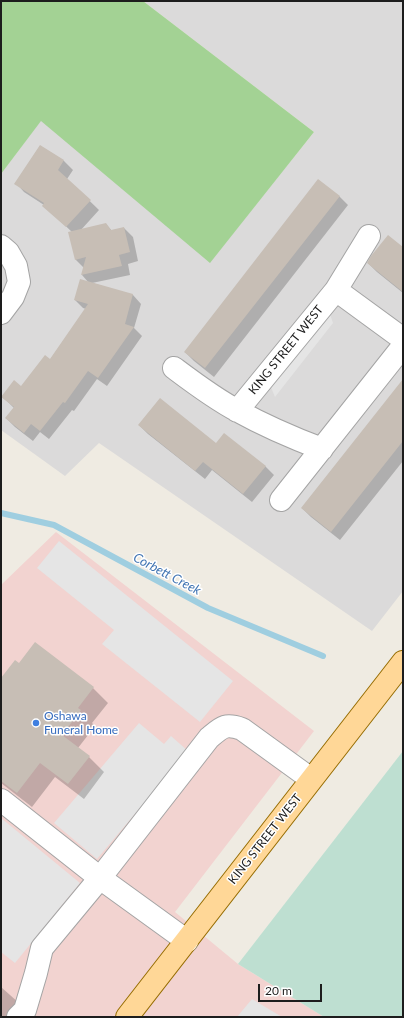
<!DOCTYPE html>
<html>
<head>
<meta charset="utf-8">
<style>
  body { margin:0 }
  #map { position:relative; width:404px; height:1018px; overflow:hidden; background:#efebe2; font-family:Lato,sans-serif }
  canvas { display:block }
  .frame { position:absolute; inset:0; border:2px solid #1d1d1d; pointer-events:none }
  .scale { position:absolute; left:258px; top:984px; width:64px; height:18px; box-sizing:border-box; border:2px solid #1d1d1d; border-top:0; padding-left:5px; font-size:12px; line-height:14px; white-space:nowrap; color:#1d1d1d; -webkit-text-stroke:3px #fff; paint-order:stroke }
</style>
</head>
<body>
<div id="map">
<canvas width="404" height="1018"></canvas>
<div class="frame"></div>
<div class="scale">20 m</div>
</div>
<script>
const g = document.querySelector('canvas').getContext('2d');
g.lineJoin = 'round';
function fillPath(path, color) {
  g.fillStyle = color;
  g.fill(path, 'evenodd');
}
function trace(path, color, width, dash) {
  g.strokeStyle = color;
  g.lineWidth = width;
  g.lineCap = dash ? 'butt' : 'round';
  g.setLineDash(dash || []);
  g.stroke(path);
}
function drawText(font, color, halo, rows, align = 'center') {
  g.font = font + ' Lato,sans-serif';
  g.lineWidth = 3;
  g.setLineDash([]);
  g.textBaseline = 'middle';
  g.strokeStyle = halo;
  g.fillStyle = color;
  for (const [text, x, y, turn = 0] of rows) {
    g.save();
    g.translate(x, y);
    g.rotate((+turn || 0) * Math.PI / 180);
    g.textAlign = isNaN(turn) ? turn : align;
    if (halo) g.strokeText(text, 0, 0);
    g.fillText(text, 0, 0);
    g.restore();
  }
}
fillPath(new Path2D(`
  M143 1H403V591L372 631 99 443 65 476 1 430V174L41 120 210 262 314 132Z`), '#dbdada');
fillPath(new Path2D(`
  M56 532 314 731 175 912 238 964 324 1017H1V585Z`), '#f2d3d0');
fillPath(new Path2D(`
  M1 1H143L314 132 210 263 41 121 1 174Z`), '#a3d294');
fillPath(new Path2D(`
  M403 751V1017H324L238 964Z`), '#bedfd1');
fillPath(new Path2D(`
  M329 311 333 323 275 397 270 385Z
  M59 541 233 681 200 722 102 644 114 630 37 568Z
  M139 723 164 744 171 736 188 751 97 859 54 823Z
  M1 818 80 883 15 963 1 952Z
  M252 999 282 1017H237Z`), '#e5e5e5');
fillPath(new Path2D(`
  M40 146 64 161 73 170 67 179 99 210 80 231 106 224 112 231 124 228 133 237 138 261 128 264 130 275 92 283 133 295 141 304 134 328 142 336 107 386 97 379 74 411 72 410 49 439 40 432 33 441 15 427 6 418 14 408 3 397 21 388 50 360 86 309 83 308 75 300 89 283 82 275 84 268 76 260 72 232 53 214 44 205 24 192 16 183Z
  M339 196 348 205 214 377 194 361 185 352Z
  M403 248V293L377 272 368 263Z
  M403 381V461L340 540 311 517 302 508Z
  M139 425 216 444 265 466 274 475 252 502 212 470 205 479 148 434Z
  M19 665 93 688 108 703 92 723 95 726 78 748 89 757 104 772 84 799 55 777 32 807 1 783V677L2 678Z
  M1 987 19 1003 14 1017H1Z`), '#0003');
trace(new Path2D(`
  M1 513 54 525 208 608 323 656`), '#9fcee0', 6);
fillPath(new Path2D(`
  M40 145 64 160 58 170 91 200 66 227 42 206 44 203 14 184Z
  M318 179 340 196 205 368 184 352Z
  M106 223 111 230 124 227 130 252 119 255 122 266 81 275 86 257 75 260 68 232Z
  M388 235 403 247V292L367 263 371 256Z
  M80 279 133 294 125 324 134 327 98 378 88 371 65 403 63 402 40 431 31 424 24 433 5 418 14 407 1 397 14 380 21 386 45 355 50 359 88 304 74 300Z
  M403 379V441L331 532 301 508Z
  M160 398 216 443 224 433 266 466 243 494 203 462 195 471 138 425Z
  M35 642 94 687 78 708 81 710 62 735 90 756 68 784 40 763 17 793 1 781V678L15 660 19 663Z`), '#c7beb5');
const minor = new Path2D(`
  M1 246 8 252 16 266 19 282 13 297 1 313
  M336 290 403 339
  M174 368C194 383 215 399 238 411 265 426 293 438 322 449
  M237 411 336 290 369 236
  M281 500 403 346
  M1 800 100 878 187 941
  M18 1017 25 1010 36 973 42 948 100 878 209 738C222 727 225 723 242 729L311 779`);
const major = new Path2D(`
  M127 1017 403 662`);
trace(minor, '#a4a4a4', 24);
trace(major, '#966c00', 24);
trace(minor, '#fff', 22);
trace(major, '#ffd797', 22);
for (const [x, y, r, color] of [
  [36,723,4,"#3f7fe0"]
]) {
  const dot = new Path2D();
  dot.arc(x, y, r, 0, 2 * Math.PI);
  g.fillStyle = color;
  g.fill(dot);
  trace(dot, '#fff', 1.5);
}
drawText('12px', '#1d1d1d', '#fff', [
  ["KING STREET WEST",286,350,-51],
  ["KING STREET WEST",265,839,-52]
]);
drawText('12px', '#366cbe', '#fff', [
  ["Oshawa",44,716],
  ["Funeral Home",44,730]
], 'left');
drawText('italic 13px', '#4376b4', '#fff', [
  ["Corbett Creek",167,574,28]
]);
</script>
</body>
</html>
